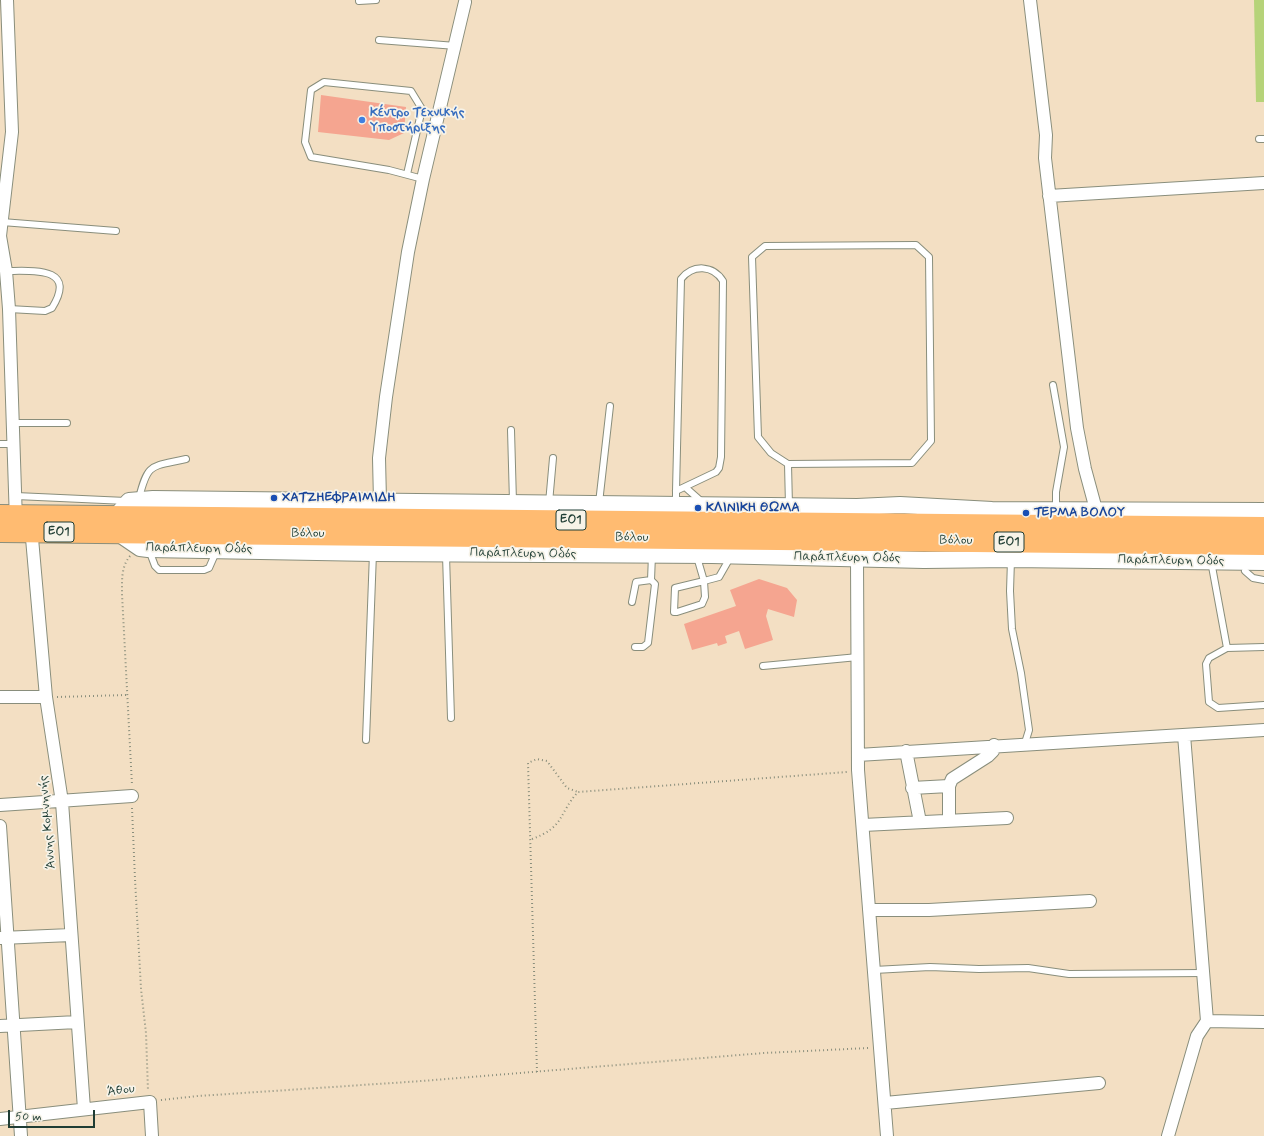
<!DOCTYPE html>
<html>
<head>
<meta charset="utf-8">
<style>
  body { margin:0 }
  #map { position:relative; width:1264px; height:1136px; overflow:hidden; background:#f3dfc3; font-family:Mynerve,sans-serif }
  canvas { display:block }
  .scale { position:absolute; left:8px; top:1110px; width:87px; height:18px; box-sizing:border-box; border:2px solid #1f3d34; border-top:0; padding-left:5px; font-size:12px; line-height:14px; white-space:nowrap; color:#1f3d34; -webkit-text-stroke:3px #f7f3e8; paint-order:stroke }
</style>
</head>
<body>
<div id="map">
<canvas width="1264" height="1136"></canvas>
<div class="scale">50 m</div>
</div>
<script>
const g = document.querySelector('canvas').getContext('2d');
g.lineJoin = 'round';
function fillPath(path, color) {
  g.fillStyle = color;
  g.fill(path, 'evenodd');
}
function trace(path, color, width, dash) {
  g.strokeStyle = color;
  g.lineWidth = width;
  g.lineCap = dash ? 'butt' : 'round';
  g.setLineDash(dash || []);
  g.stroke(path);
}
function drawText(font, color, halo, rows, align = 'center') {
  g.font = font + ' Mynerve,sans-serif';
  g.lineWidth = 3.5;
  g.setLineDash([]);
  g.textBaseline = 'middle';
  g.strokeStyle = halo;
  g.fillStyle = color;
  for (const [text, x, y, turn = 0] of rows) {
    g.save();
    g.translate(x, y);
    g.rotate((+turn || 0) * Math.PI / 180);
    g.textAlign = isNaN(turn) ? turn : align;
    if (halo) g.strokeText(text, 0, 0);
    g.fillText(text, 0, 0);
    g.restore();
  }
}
fillPath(new Path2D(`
  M1254 0H1264V102H1256Z`), '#b6d379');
fillPath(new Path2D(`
  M321 95 406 107 404 133 389 140 318 132Z
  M759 579 787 588 797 600 794 617 768 609 766 616 773 640 745 649 739 631 725 636 727 643 718 646 717 643 692 650 684 624 736 606 730 590Z`), '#f5a590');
const service = new Path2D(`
  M359 1 376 0
  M379 40 456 46
  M1259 139H1264
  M407 174 422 109 411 91 324 82 311 90 305 142 311 157 389 170 423 179
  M2 222 116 231
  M916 245 929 257 931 441 912 463 788 464 771 453 758 437 752 257 765 246Z
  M6 271C32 271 78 266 52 308L45 311 9 309
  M1053 385 1064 447 1056 492V509
  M13 423H67
  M511 430 513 502
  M0 444H14
  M788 464 789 506
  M685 487 702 502
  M16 496 126 501
  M139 498C148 462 151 467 186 459
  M549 503 553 458
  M599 503 610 406
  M676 504V491L681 279C693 264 713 265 723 281L721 457 719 468 716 472 676 491
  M149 550 155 566 159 570H204L209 568 216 552
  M446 555 451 718
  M697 557 704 581 719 577 731 556
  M1011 560 1010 591 1012 629 1021 673 1029 730 1025 743
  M1211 561 1227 648
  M1245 571 1253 578 1264 580
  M704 581 705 597 702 604 677 612H674L675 588Z
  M632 602 636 582 651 580
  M635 647H643L648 643 655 584 651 580 652 555
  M1264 647 1227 648 1209 658 1206 664 1209 702 1218 708 1264 705
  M763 666 858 657
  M366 740 373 553
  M874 970 930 967 979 969 1028 968 1069 974 1204 973`);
const minor = new Path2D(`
  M7 0 12 132 0 236 6 271 9 309 16 521
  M1030 0 1046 135 1045 158 1077 428 1085 469 1098 517
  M1049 196 1264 183
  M380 501 379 458 386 397 408 252 423 179 465 2
  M31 527 46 697 62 802 84 1109
  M857 559 858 770 887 1136
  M0 697H46
  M906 751 920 822
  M858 755 1264 730
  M912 788 949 786
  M0 805 132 796
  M949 821V786L952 779 988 756 993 751 994 745
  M863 825 1007 818
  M0 826 21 1136
  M869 910H929L1090 901
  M1 938 71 935
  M1207 1021 1264 1022
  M0 1026 77 1022
  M885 1103 1099 1083
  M0 1119 150 1102 152 1136
  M1168 1136 1197 1036 1207 1021 1184 735`);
const tertiary = new Path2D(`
  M1264 511 992 510 900 505 857 507 153 499 129 501 117 515 118 533 140 548 148 549 373 553 712 555 924 560 1011 559 1264 562`);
const primary = new Path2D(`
  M0 515 1264 527
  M0 532 1264 545`);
trace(service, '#898e7c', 8);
trace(minor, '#898e7c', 14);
trace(tertiary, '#898e7c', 18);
trace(primary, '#898e7c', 22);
trace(new Path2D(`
  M130 556C121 567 122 580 122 594L132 785
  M57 697 126 695
  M132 808 135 879 141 989 146 1033 148 1091
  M532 839C565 827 558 814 578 792L847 772
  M537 1072 528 763 537 759 547 761 567 788 578 792
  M161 1100 198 1096 422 1081 764 1053 869 1048`), '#898e7c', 2, [1, 3]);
trace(service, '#fff', 6);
trace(minor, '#fff', 12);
trace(tertiary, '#fff', 16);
trace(primary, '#ffbb71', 20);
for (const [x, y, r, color] of [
  [362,120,4,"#3f7fe0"],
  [274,498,4,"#1a4fb4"],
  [698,508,4,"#1a4fb4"],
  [1026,513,4,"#1a4fb4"]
]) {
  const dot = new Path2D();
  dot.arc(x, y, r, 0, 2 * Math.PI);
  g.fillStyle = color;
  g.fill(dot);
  trace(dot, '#f7f3e8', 1.5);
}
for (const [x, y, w] of [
  [571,520,30],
  [59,532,30],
  [1009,542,30]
]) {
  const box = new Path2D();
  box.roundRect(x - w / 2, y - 10, w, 20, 3);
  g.fillStyle = '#f7f3e8';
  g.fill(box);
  trace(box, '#1f3d34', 1);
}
drawText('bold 12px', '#1f3d34', null, [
  ["ΕΟ1",571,520],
  ["ΕΟ1",59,532],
  ["ΕΟ1",1009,542]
]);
drawText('bold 13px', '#366cbe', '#f7f3e8', [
  ["Κέντρο Τεχνικής",370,113],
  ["Υποστήριξης",370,128]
], 'left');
drawText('bold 13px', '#164399', '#f7f3e8', [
  ["ΧΑΤΖΗΕΦΡΑΙΜΙΔΗ",282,498],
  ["ΚΛΙΝΙΚΗ ΘΩΜΑ",706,508],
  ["ΤΕΡΜΑ ΒΟΛΟΥ",1034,513]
], 'left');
drawText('13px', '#1f3d34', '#f7f3e8', [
  ["Βόλου",308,534,1],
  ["Βόλου",632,538,1],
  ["Βόλου",956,541,1],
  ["Παράπλευρη Οδός",199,549,1],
  ["Παράπλευρη Οδός",523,554,1],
  ["Παράπλευρη Οδός",847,558,1],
  ["Παράπλευρη Οδός",1171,561,1],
  ["Άννης Κομνηνής",48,822,-95],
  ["Άθου",121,1091,-7]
]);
</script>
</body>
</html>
